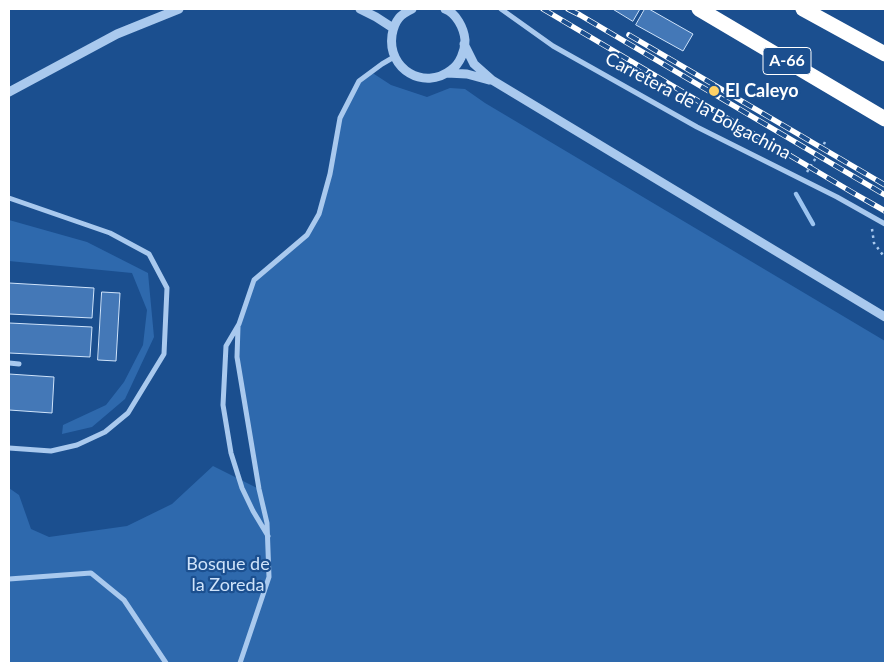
<!DOCTYPE html>
<html>
<head>
<meta charset="utf-8">
<style>
  body { margin:0 }
  #map { position:relative; width:894px; height:672px; overflow:hidden; background:#1b4f8f; font-family:Lato,sans-serif }
  canvas { display:block }
  .frame { position:absolute; inset:0; border:10px solid #fff; pointer-events:none }
</style>
</head>
<body>
<div id="map">
<canvas width="894" height="672"></canvas>
<div class="frame"></div>
</div>
<script>
const g = document.querySelector('canvas').getContext('2d');
g.lineJoin = 'round';
function fillPath(path, color) {
  g.fillStyle = color;
  g.fill(path, 'evenodd');
}
function trace(path, color, width, dash) {
  g.strokeStyle = color;
  g.lineWidth = width;
  g.lineCap = dash ? 'butt' : 'round';
  g.setLineDash(dash || []);
  g.stroke(path);
}
function drawText(font, color, halo, rows, align = 'center') {
  g.font = font + ' Lato,sans-serif';
  g.lineWidth = 4.5;
  g.setLineDash([]);
  g.textBaseline = 'middle';
  g.strokeStyle = halo;
  g.fillStyle = color;
  for (const [text, x, y, turn = 0] of rows) {
    g.save();
    g.translate(x, y);
    g.rotate((+turn || 0) * Math.PI / 180);
    g.textAlign = isNaN(turn) ? turn : align;
    if (halo) g.strokeText(text, 0, 0);
    g.fillText(text, 0, 0);
    g.restore();
  }
}
fillPath(new Path2D(`
  M371 72 391 85 427 97 450 88 465 89 485 103 885 341V663H9V488L19 495 31 529 49 537 127 526 172 504 213 466 259 489 237 357 239 324 254 280 307 235 319 214 340 118 359 81Z
  M9 220 87 242 148 273 154 337 125 399 92 427 62 434 63 425 106 405 124 382 143 345 147 310 132 273 9 261Z`), '#2e69ad');
trace(new Path2D(`
  M796 194 813 224`), '#9cc4f0', 4.5);
const building = new Path2D(`
  M613 9H640L633 21Z
  M645 9H649L693 34 683 51 636 25Z
  M9 283 94 288 92 318 9 314Z
  M102 292 120 293 116 361 98 360Z
  M9 323 92 327 90 357 9 353Z
  M9 374 54 377 52 413 9 410Z`);
fillPath(building, '#4478b7');
trace(building, '#cfe3fa', 1);
trace(new Path2D(`
  M807 172 822 148 825 142
  M872 229 874 243 885 258`), '#a9c9ee', 2.5, [2.5, 4]);
trace(new Path2D(`
  M501 9 553 46 697 127 837 197 885 224
  M9 198 110 233 149 254 167 288 164 354 128 413 105 432 77 445 51 451 9 448
  M238 327 237 357 259 489 267 523 269 577 240 663
  M9 363 19 364
  M268 536 253 511 242 488 231 453 223 405 226 346 239 324 254 280 307 235 319 214 330 174 340 118 359 81 382 64 394 57
  M9 579 91 573 124 600 166 663`), '#a9c9ee', 5);
trace(new Path2D(`
  M360 9 376 17 393 28
  M412 9C408 11 402 14 399 18 395 23 393 29 392 35 387 69 424 91 451 70 460 64 465 51 465 40 464 28 456 13 445 9
  M464 44 474 64 492 80 885 317
  M447 73 467 74 489 80
  M9 92 117 34 179 9`), '#a9c9ee', 9);
trace(new Path2D(`
  M699 9 885 119
  M803 9 885 54`), '#fff', 15);
const rail = new Path2D(`
  M543 9 855 194 885 211
  M568 9 580 15 885 195
  M629 35 885 185`);
trace(rail, '#fff', 5.5);
trace(rail, '#1b4f8f', 4, [11]);
for (const [x, y, r, color] of [
  [714,91,6,"#ffd166"]
]) {
  const dot = new Path2D();
  dot.arc(x, y, r, 0, 2 * Math.PI);
  g.fillStyle = color;
  g.fill(dot);
  trace(dot, '#1b4f8f', 2);
}
for (const [x, y, w] of [
  [787,61,48]
]) {
  const box = new Path2D();
  box.roundRect(x - w / 2, y - 13.5, w, 27, 4);
  g.fillStyle = '#1b4f8f';
  g.fill(box);
  trace(box, '#fff', 1);
}
drawText('bold 16px', '#fff', null, [
  ["A-66",787,61]
]);
drawText('bold 18px', '#fff', '#1b4f8f', [
  ["El Caleyo",725,91]
], 'left');
drawText('18px', '#fff', '#1b4f8f', [
  ["Carretera de la Bolgachina",698,106,28]
]);
drawText('18px', '#cfe3fa', '#1b4f8f', [
  ["Bosque de",228,564],
  ["la Zoreda",228,585]
]);
</script>
</body>
</html>
